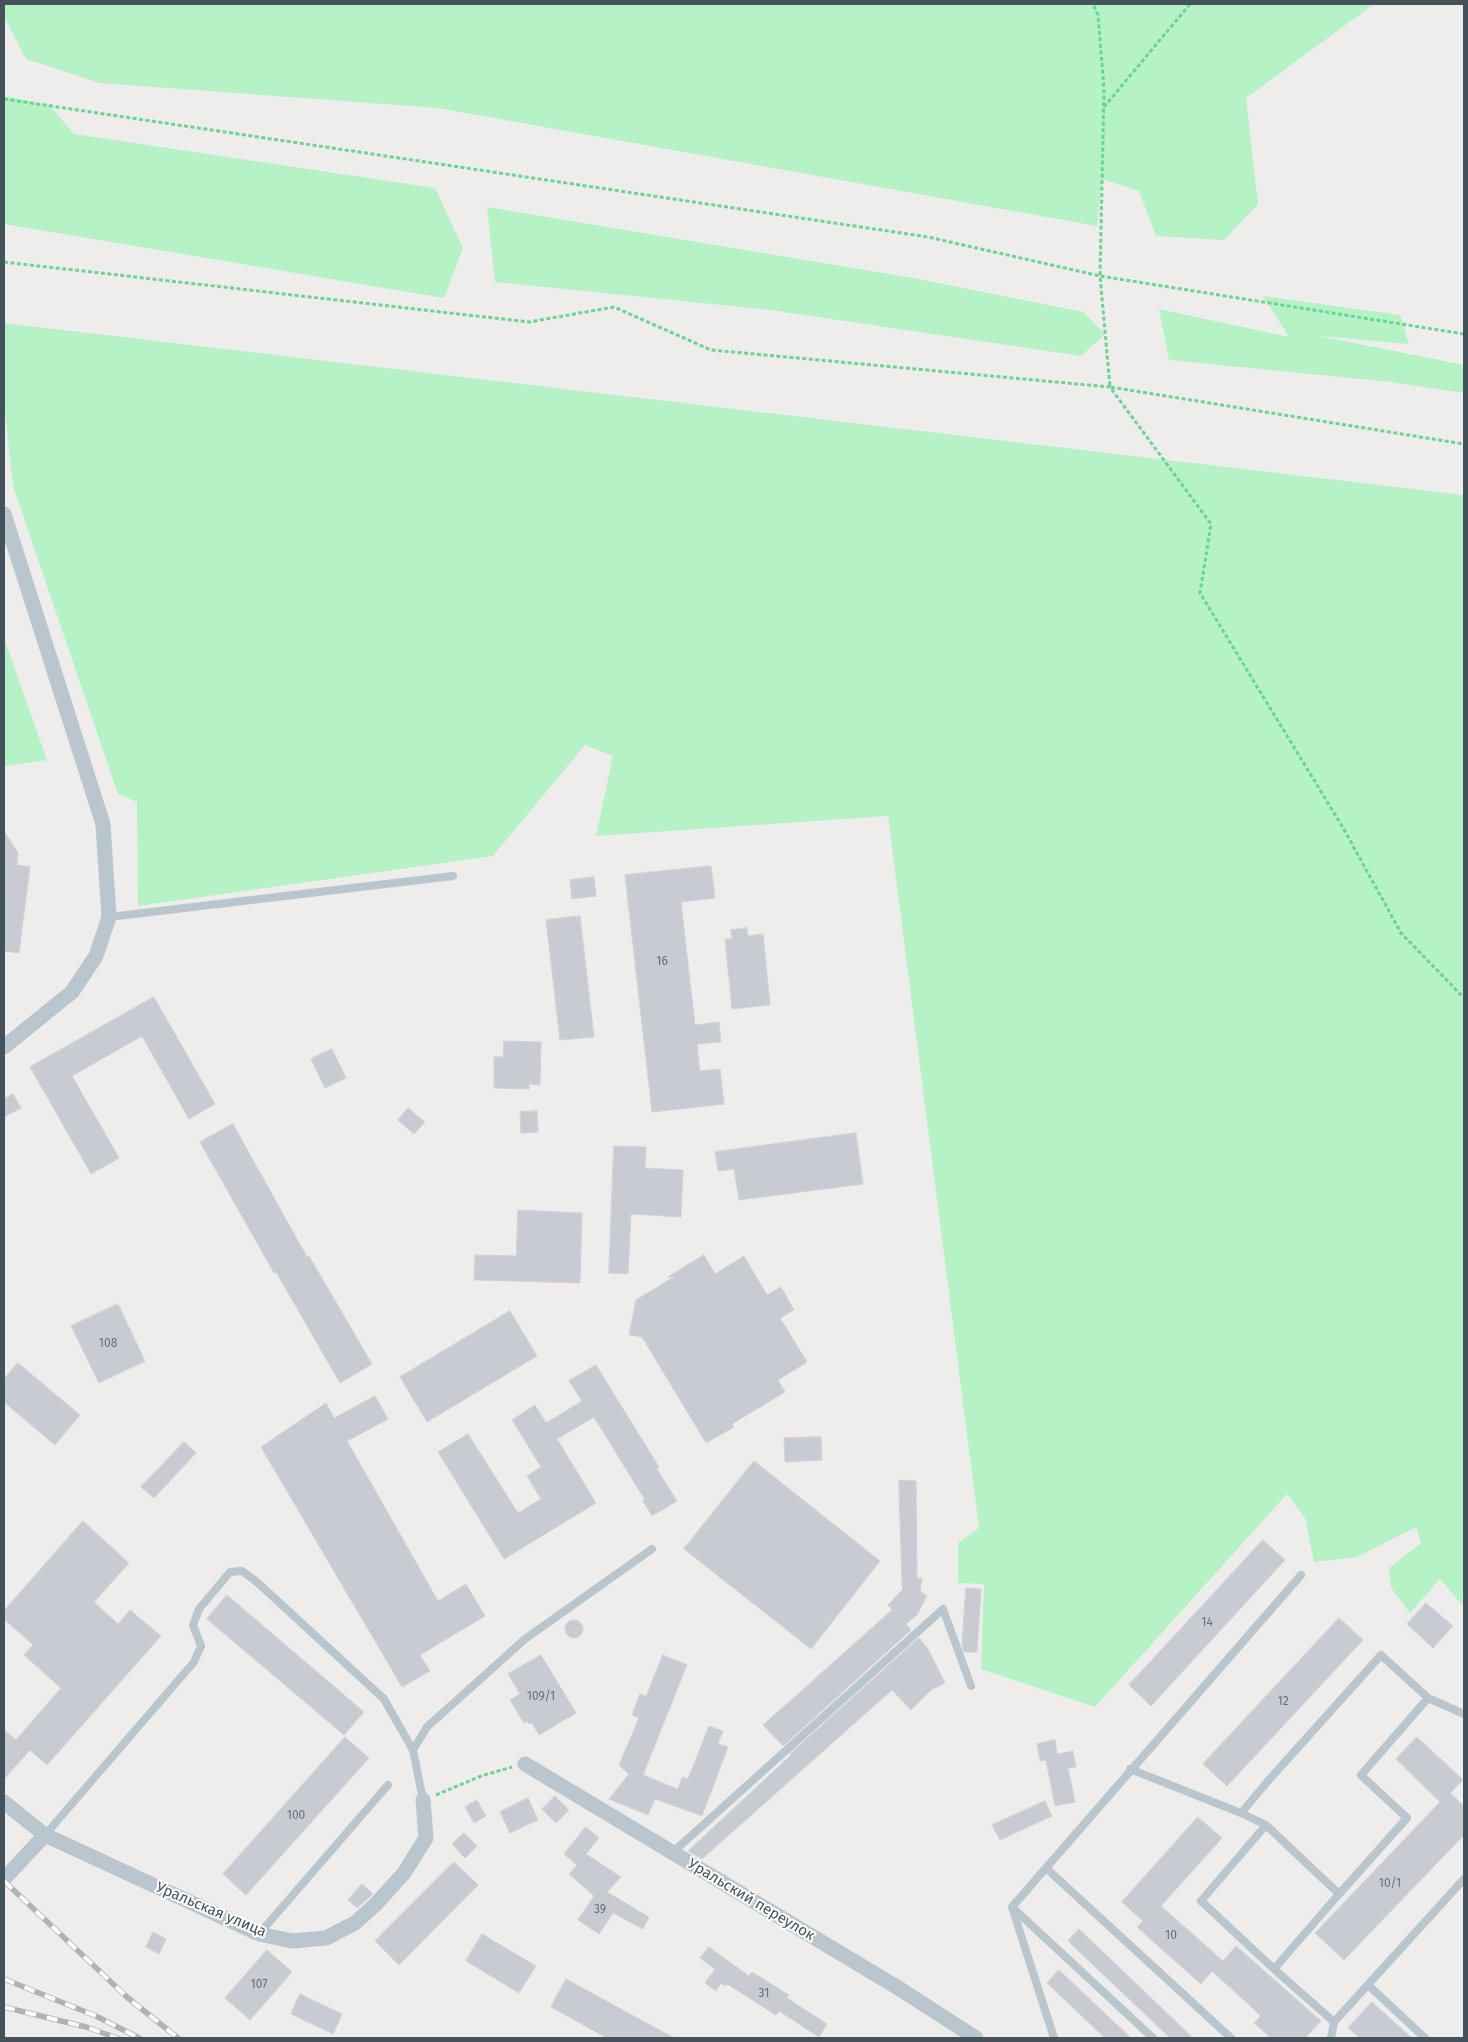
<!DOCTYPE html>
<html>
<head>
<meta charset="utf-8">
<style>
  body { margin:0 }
  #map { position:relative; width:1468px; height:2042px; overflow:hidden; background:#efecec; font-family:"Fira Sans",sans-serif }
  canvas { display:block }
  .frame { position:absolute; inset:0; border:5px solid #43525b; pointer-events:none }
</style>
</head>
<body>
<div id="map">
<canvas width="1468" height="2042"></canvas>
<div class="frame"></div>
</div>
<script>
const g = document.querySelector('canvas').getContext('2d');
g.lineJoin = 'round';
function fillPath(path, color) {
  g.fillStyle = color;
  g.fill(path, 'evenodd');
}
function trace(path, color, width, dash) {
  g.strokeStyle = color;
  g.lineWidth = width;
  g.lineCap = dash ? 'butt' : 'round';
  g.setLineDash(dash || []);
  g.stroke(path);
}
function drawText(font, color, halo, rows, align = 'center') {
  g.font = font + ' "Fira Sans",sans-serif';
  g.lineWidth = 4;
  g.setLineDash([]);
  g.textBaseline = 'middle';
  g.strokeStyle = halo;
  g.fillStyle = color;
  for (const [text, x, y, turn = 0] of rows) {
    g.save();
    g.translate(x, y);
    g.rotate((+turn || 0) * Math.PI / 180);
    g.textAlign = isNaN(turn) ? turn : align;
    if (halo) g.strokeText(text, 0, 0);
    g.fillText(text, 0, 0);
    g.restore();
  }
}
fillPath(new Path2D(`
  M4 4H1374L1246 98 1258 204 1224 240 1156 236 1139 191 1102 179 1097 226 438 108 100 83 26 59 4 16Z
  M4 96 49 105 74 134 435 188 463 248 444 298 4 224Z
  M487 207 913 278 1083 312 1105 334 1081 356 771 310 495 282Z
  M1263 296 1400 315 1409 344 1319 336 1464 365V393L1391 382 1169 360 1159 309 1289 337Z
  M4 323 1464 495V1607L1440 1579 1410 1613 1391 1588 1389 1568 1421 1543 1416 1527 1357 1557 1314 1562 1305 1518 1287 1494 1095 1707 981 1669 984 1584 958 1583V1543L979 1528 888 816 596 836 613 756 585 745 493 856 138 906 137 802 118 794 13 486 4 403Z
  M4 638 47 760 4 766Z`), '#b5f3c6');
const building = new Path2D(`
  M4 831 18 853 17 865 30 867 19 953 4 951Z
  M711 866 715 898 681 902 695 1025 719 1022 721 1042 697 1044 700 1071 720 1069 724 1104 652 1112 625 875Z
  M594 877 596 896 572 899 570 880Z
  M580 916 594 1037 560 1040 546 920Z
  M747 928 748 936 763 934 770 1005 732 1009 725 939H732L731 930Z
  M154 997 215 1104 189 1119 142 1036 72 1076 119 1158 91 1174 30 1067Z
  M504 1041 541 1042 540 1085 529 1084V1089L494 1088V1057H503Z
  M332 1049 346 1078 325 1088 311 1059Z
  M13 1094 21 1108 4 1117V1099Z
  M408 1108 425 1122 414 1134 398 1120Z
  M537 1111 538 1132 521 1133 520 1112Z
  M233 1124 307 1257 309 1256 372 1364 340 1383 276 1272 274 1273 200 1142Z
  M856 1133 863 1184 739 1200 734 1169 718 1171 715 1152Z
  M614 1146 646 1147 645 1168 683 1170 681 1217 631 1214 628 1274 609 1273Z
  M518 1210 582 1213 580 1283 474 1280 475 1255 516 1256Z
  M704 1255 715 1274 744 1256 767 1295 781 1287 794 1310 780 1318 807 1362 778 1380 785 1392 732 1424 734 1427 706 1443 642 1337 629 1335 636 1300 674 1277H668Z
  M118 1304 145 1361 99 1383 71 1326Z
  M510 1311 537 1356 427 1422 400 1377Z
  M18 1363 80 1415 55 1445 4 1402V1379Z
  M596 1365 659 1467 657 1469 677 1501 652 1516 643 1501 645 1500 594 1417 557 1439 596 1503 504 1559 438 1452 468 1434 518 1513 541 1499 527 1476 541 1467 512 1420 535 1405 546 1423 582 1401 569 1381Z
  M375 1396 388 1419 347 1441 438 1601 466 1584 485 1616 420 1655 430 1671 402 1687 261 1447 326 1403 334 1418Z
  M821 1437 822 1460 785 1462 784 1438Z
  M184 1442 196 1453 154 1498 141 1487Z
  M754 1461 880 1561 811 1649 684 1549Z
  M899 1480 916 1481 917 1578H922L920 1591 927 1596 917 1615 906 1624 911 1630 783 1746 763 1725 892 1610 888 1605 902 1590Z
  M83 1521 129 1563 94 1602 118 1624 130 1610 161 1636 47 1765 30 1750 4 1779V1730L16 1740 61 1688 24 1655 33 1645 4 1619V1611Z
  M1263 1540 1285 1560 1151 1706 1129 1685Z
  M966 1588 981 1589 977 1652H964L962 1645Z
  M227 1595 364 1712 344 1735 207 1619Z
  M1426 1603 1453 1626 1433 1648 1407 1624Z
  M1339 1618 1363 1640 1227 1786 1203 1764Z
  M565 1629a9 9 0 1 1 18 0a9 9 0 1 1-18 0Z
  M919 1638 928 1649 945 1683 931 1690 911 1710 892 1690 702 1859 688 1851 791 1755 790 1754Z
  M541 1655 576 1713 539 1735 532 1723 529 1724 527 1721 524 1723 510 1700 520 1694 508 1674Z
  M663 1655 687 1665 643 1775 678 1789 682 1777 688 1779 709 1726 723 1731 718 1744 728 1747 702 1816 655 1799 648 1815 609 1799 629 1774 619 1765 639 1718 632 1715 640 1694 646 1696Z
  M345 1737 369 1758 246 1895 223 1874Z
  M1417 1737 1463 1780 1450 1793 1464 1806V1835L1344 1960 1315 1933 1440 1802 1396 1759Z
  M1055 1740 1057 1754 1073 1751 1076 1767 1068 1768 1075 1802 1055 1806 1046 1760 1040 1761 1037 1744Z
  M555 1796 569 1810 556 1823 542 1809Z
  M528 1798 538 1820 510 1833 500 1812Z
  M477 1800 486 1816 474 1823 465 1807Z
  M1045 1801 1052 1816 1000 1840 992 1825Z
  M1198 1817 1222 1838 1161 1906 1223 1961 1236 1946 1321 2021 1305 2038H1271L1254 2023 1261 2016 1212 1971 1201 1984 1137 1927 1143 1921 1122 1902Z
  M586 1827 599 1838 586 1854 621 1877 607 1892 649 1917 643 1929 613 1913 599 1934 578 1920 594 1896 569 1874 577 1865 564 1854Z
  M464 1833 477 1846 465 1858 452 1844Z
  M454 1862 478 1885 399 1965 375 1941Z
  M362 1884 373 1894 357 1908 348 1900Z
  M1079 1929 1193 2038H1170L1068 1941Z
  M153 1932 166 1939 159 1954 146 1947Z
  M482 1934 536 1966 519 1993 466 1961Z
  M709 1947 749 1976 752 1972 789 1995 787 1998 827 2024 819 2037 779 2011 776 2015 727 1984 725 1986 721 1983 716 1991 705 1983 715 1969 700 1958Z
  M267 1950 292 1972 250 2020 225 1998Z
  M1059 1970 1131 2038H1105L1047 1983Z
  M566 1979 674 2038H607L551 2007Z
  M300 1994 342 2014 333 2034 291 2014Z
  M1372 2002 1412 2038H1360L1348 2028Z`);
fillPath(building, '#c8ccd2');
trace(building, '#cfd3d9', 1);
trace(new Path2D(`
  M4 99 928 237 1100 276 1104 89 1098 15 1093 4
  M1104 107 1190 4
  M4 262 529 322 614 307 711 350 1110 387 1211 524 1200 593 1342 826 1401 933 1464 998
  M1464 334 1100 276 1110 387 1464 444
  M436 1795 481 1776 512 1767`), '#6ad494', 3, [4, 2.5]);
trace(new Path2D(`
  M109 917 453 876
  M1130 1769 1241 1813 1266 1825 1339 1894 1274 1969 1334 2022
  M423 1800 413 1750 427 1727 525 1639 652 1549
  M1241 1813 1268 1781 1381 1655 1428 1698 1464 1714
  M1266 1825 1201 1901 1274 1969
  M45 1835 194 1662 201 1646 193 1625 199 1609 230 1572 242 1571 257 1582 384 1699 413 1750
  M672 1853 943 1609 971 1686
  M1046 1868 1231 2038
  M1339 1894 1407 1818 1361 1775 1428 1698
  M1014 1909 1153 2038
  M259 1934 388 1785
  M1368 1985 1425 2038
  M1054 2038 1012 1907 1301 1575
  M1331 2038 1334 2022 1464 1879`), '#b9c6cd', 8);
trace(new Path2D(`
  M4 514 103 824 109 917 96 956 72 992 4 1047
  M525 1764 900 1989 976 2038
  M4 1802 45 1835 259 1934 292 1941 326 1938 355 1923 376 1904 404 1873 426 1838 423 1800
  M4 1879 45 1835`), '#b9c6cd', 15);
const rail = new Path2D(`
  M4 1881 128 1998 178 2038
  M4 1979 96 2016 139 2038
  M4 2007 86 2027 117 2038`);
trace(rail, '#aeb3b8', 5.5);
trace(rail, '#fff', 4, [11]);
drawText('12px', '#647079', null, [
  ["16",662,962],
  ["108",108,1344],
  ["14",1207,1623],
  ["109/1",541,1697],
  ["12",1283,1702],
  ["100",296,1816],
  ["10/1",1390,1884],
  ["39",600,1910],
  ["10",1171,1936],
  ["107",259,1985],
  ["31",764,1994]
]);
drawText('15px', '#43525b', '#fff', [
  ["Уральский переулок",751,1900,31],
  ["Уральская улица",211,1910,23]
]);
</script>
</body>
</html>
